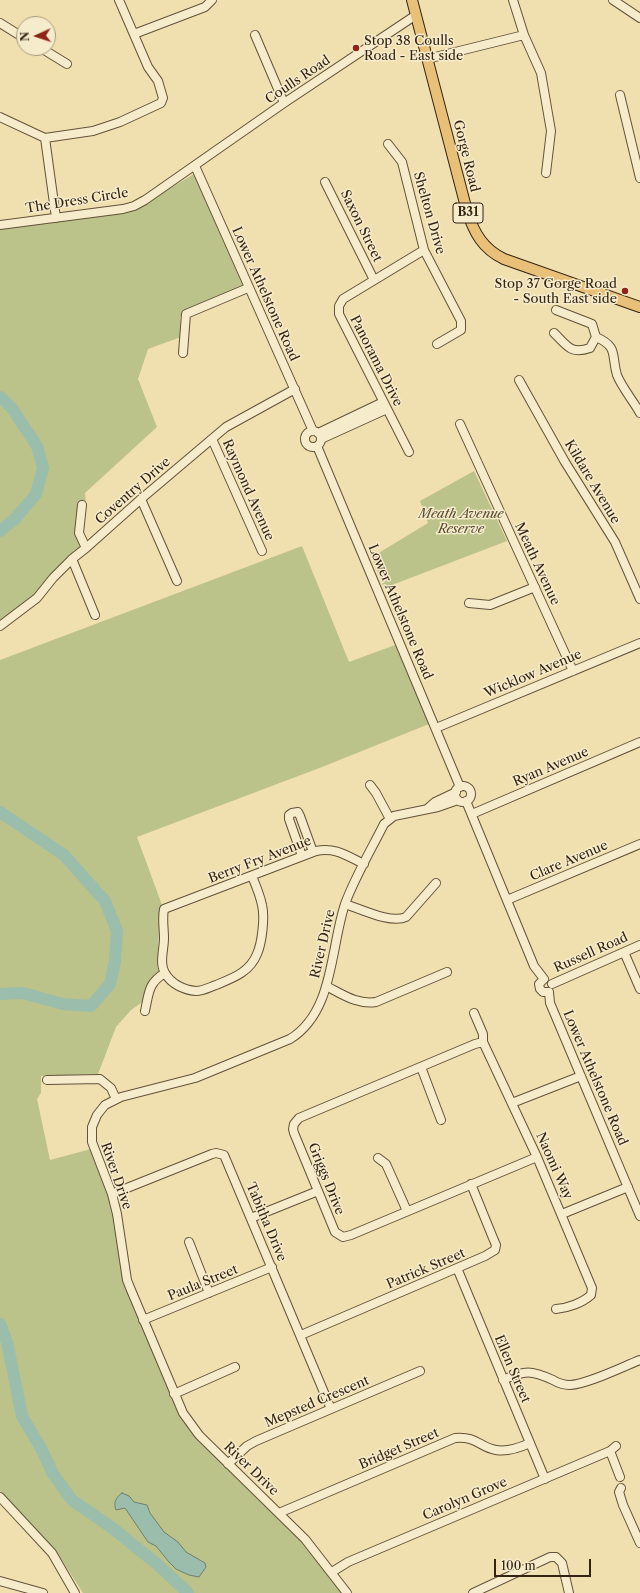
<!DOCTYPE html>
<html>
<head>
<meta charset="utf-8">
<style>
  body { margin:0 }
  #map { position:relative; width:640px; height:1593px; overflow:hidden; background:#f1e0af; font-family:"Libre Caslon Text",serif }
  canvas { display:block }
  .north { position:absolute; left:16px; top:16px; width:40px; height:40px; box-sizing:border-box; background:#f6ebcb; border:1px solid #a89b81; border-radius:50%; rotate:267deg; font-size:11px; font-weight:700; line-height:16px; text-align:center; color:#322313 }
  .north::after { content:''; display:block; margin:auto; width:14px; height:18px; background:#8f2418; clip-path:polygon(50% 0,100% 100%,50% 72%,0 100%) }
  .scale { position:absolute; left:494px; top:1559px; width:97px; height:18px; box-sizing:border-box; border:2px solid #322313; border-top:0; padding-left:5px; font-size:12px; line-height:14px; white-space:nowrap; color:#322313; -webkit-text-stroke:3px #f6ebcb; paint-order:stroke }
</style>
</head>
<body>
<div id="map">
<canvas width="640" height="1593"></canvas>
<div class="north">N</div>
<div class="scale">100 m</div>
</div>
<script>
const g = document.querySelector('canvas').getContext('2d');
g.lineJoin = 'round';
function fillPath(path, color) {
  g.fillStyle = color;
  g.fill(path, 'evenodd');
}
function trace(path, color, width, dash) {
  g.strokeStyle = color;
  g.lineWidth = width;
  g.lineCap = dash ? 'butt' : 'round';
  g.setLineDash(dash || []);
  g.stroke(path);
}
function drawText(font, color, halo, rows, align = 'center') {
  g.font = font + ' "Libre Caslon Text",serif';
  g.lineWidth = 3;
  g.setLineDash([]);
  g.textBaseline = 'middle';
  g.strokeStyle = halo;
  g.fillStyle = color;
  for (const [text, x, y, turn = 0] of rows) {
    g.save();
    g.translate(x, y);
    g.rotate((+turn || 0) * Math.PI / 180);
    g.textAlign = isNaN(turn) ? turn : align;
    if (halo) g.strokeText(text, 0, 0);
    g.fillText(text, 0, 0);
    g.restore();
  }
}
fillPath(new Path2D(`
  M194 174 243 286 186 310 180 317 181 337 148 349 138 379 157 427 85 493 86 505H79L75 530 81 545 33 598 0 620V229L77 219 139 207Z
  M474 471 507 541 384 588 372 557 428 523 420 501Z
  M302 546 349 662 395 645 429 724 322 767 137 837 162 905 160 913 157 967 159 973C149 981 145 989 144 1001L131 1010 116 1027 98 1074 41 1076V1093L37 1099 50 1160 91 1149 109 1195 114 1217 124 1280 179 1412 308 1547 342 1593H83L54 1548 0 1491V660Z`), '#bbc28a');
const water = new Path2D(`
  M122 1493 129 1496 134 1502 147 1505 150 1513 164 1532 178 1542 186 1552 205 1563 206 1567 199 1577 189 1575 176 1569 169 1562 156 1546 148 1542 125 1508 116 1510C113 1503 116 1497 122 1493Z`);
fillPath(water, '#9bbdab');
trace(water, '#717f6e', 1);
trace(new Path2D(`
  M0 397 11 407 37 446 43 468 36 494 15 519 0 531
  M0 812 64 855 105 901 117 931 115 961 110 984 91 1006 63 1004 23 993 0 994
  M0 1324 7 1342 22 1416 41 1448 53 1474 72 1500 111 1527 157 1564 188 1593`), '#9bbdab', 12);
const minor = new Path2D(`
  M513 0 524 35 541 73 551 131 546 173
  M613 0 640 18
  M0 23 24 38
  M134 34 205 7 212 0
  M255 35 284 103
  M41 48 67 64
  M427 59 524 35
  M620 95 640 178
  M0 117 45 138 93 131 120 122 161 103 163 98 158 81 148 67 119 0
  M45 138 56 218
  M388 144 402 162 424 250 461 321V330L437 344
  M195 166 313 431
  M325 182 374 280
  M0 225 123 209 134 206 145 200 284 103 416 15
  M556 310 592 324 596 337
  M554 333C567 345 570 355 590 348L596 337C619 347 611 356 617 375 621 386 634 402 640 413
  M183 353 186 314 248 288
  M519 380 565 462 615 542 640 599
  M460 424 573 671
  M305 439a8 8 0 1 1 16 0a8 8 0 1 1-16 0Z
  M318 433 383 402
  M212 439 262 551
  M321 439 387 409
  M317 446 460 787
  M409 452 339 314V306L343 299 424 250
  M141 499 177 581
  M82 505 79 533 86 548
  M72 559 95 615
  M469 603 490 605 535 587
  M0 626 37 598 53 578 72 559 86 548 141 499 226 427 295 389
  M436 728 640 643
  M370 785 376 793 390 819
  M455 794a8 8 0 1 1 16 0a8 8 0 1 1-16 0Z
  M466 801 534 966 544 979
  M427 809 435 802 456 792
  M472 814 640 742
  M302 856 289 819V815L292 813 298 812 300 816 313 852
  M507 900 640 844
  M345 904C361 909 391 924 406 917L436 883
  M624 952 640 989
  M165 973C171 984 184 990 196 991 203 991 210 987 216 985 233 978 250 972 257 954 262 943 265 917 262 905 260 895 256 886 252 876
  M544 979 539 984 540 989 543 992H549
  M552 984 640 945
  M326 986C342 994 357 1005 376 1002L447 972
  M549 992 550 1003 640 1216
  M145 1011C149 993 148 983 165 973 159 963 164 950 164 938 164 928 162 919 164 909L316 851C336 847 347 856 364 864
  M474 1013 483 1034V1042L537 1157 592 1288 591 1295C582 1303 568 1308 556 1309
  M483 1042 475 1044 299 1118 294 1124 293 1129 294 1133 335 1232 343 1237 351 1235 537 1157
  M421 1067 441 1120
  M47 1080 100 1079 111 1088 116 1099
  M512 1103 581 1076
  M378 1158 386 1164 407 1211
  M112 1194 212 1154 216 1153 224 1155 331 1409
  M562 1214 628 1187
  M251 1218 318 1191
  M189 1242 209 1293
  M457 1268 545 1479
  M143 1320 272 1267
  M301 1335 485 1256 495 1250 496 1245 493 1238 471 1184
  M503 1380C525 1370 531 1370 553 1380 558 1383 564 1385 570 1385 588 1384 622 1367 640 1360
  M174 1394 235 1367
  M610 1451 620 1477
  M228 1464 247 1446 256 1441 420 1371
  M621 1488 619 1492 623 1505 640 1543
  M0 1497 52 1553 75 1593
  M279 1513 455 1438C477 1436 479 1447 496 1450 508 1452 519 1448 530 1443
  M332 1572 348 1562 610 1451 616 1446
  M0 1581 43 1593
  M347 1593 305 1539 199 1435 183 1413 131 1290 127 1280 117 1214 112 1194 92 1142V1127L97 1115 105 1105 121 1097 195 1078 290 1039C334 1012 330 949 345 904 355 877 371 850 384 824L394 816 438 807 458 800
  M473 1593 550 1557H556L562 1563 569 1593`);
const major = new Path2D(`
  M412 0 467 211C474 233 483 249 504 259L640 307`);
trace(minor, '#62523a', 10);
trace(major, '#322313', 12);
trace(minor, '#f6ebcb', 8);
trace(major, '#e8c078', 10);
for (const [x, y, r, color] of [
  [356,48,4,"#8f2418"],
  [625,291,4,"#8f2418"]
]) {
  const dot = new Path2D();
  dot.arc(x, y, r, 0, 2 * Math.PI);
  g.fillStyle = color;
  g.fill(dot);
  trace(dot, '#f6ebcb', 1.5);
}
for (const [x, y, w] of [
  [468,213,30]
]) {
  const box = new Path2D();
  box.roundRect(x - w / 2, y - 10, w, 20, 3);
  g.fillStyle = '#f6ebcb';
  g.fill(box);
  trace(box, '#322313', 1);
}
drawText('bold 12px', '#322313', null, [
  ["B31",468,213]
]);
drawText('13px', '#322313', '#f6ebcb', [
  ["Stop 38 Coulls",364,41],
  ["Road - East side",364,56],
  ["Stop 37 Gorge Road",617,284,"right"],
  ["- South East side",617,299,"right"]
], 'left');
drawText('13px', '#322313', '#f6ebcb', [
  ["Coulls Road",298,80,-34],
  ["Gorge Road",466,156,76],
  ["The Dress Circle",77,201,-9],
  ["Shelton Drive",429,213,74],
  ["Saxon Street",361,226,64],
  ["Lower Athelstone Road",265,294,66],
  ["Panorama Drive",376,361,63],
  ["Kildare Avenue",592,482,59],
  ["Raymond Avenue",248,490,66],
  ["Coventry Drive",133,491,-41],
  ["Meath Avenue",537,564,65],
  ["Lower Athelstone Road",400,612,67],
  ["Wicklow Avenue",533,674,-23],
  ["Ryan Avenue",551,767,-23],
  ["Berry Fry Avenue",260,860,-21],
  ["Clare Avenue",569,861,-23],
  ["River Drive",323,944,-77],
  ["Russell Road",591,953,-24],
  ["Lower Athelstone Road",595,1078,67],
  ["Naomi Way",554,1166,66],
  ["River Drive",116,1176,71],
  ["Griggs Drive",326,1179,68],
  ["Tabitha Drive",266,1222,67],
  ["Patrick Street",426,1269,-23],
  ["Paula Street",203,1283,-22],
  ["Ellen Street",512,1369,67],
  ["Mepsted Crescent",317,1402,-23],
  ["Bridget Street",399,1449,-23],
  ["River Drive",251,1469,44],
  ["Carolyn Grove",465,1499,-23]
]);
drawText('italic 13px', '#544b31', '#f6ebcb', [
  ["Meath Avenue",461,514],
  ["Reserve",461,529]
]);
</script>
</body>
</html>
